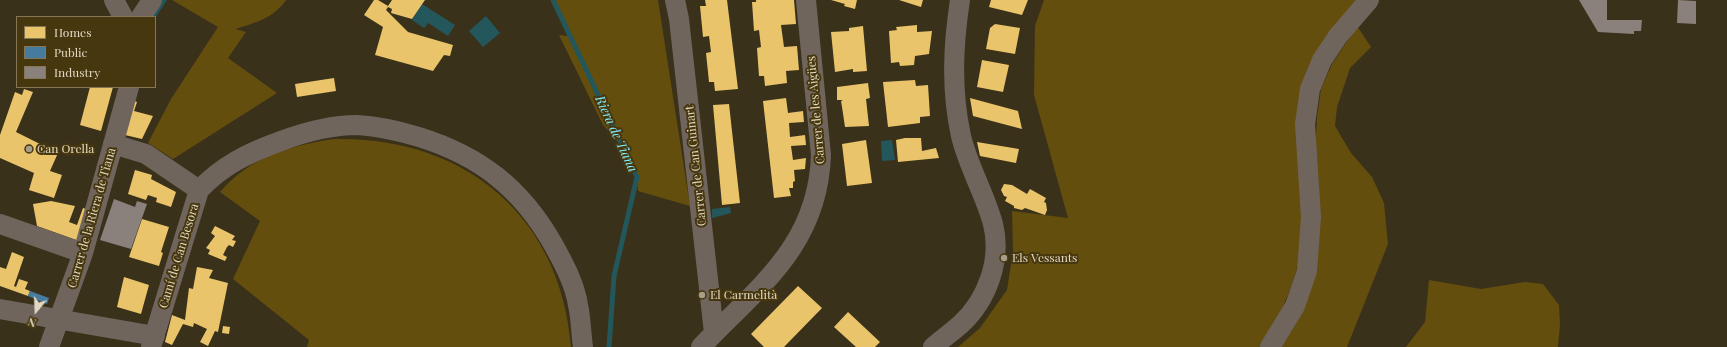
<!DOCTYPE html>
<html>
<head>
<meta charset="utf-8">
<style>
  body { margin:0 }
  #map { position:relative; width:1727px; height:347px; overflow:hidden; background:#3a311b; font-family:"Playfair Display",serif }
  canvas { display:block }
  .legend { position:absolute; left:16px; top:16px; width:140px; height:72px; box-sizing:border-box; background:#47370e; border:1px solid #857756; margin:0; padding:5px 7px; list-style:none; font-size:12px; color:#e1d8c3 }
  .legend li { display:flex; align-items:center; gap:8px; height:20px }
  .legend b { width:20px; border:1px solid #857756 }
  .north { position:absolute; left:16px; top:291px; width:40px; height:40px; -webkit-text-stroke:3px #47370e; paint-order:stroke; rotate:199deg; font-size:11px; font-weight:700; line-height:16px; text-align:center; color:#e1d8c3 }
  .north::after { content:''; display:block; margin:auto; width:14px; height:18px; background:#e1d8c3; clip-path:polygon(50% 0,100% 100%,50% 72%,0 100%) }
</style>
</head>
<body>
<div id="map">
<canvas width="1727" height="347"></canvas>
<ul class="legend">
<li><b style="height:11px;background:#e9c46a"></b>Homes</li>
<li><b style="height:11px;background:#457b9d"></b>Public</li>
<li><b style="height:11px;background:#8a817c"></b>Industry</li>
</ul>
<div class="north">N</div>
</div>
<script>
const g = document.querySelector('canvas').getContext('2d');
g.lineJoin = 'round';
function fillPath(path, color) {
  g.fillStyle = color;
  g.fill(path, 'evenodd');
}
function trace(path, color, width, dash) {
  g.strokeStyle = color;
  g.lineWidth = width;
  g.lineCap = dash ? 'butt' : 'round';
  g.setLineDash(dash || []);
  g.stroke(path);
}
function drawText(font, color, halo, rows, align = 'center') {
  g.font = font + ' "Playfair Display",serif';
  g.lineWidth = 4;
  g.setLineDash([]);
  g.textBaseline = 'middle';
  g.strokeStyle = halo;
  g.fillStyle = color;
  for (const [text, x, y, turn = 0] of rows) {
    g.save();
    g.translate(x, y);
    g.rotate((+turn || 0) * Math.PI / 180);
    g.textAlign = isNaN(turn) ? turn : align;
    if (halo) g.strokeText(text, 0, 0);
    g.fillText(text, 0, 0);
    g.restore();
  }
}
fillPath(new Path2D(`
  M172 0H286C274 18 255 23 235 29L246 32 228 58 277 93 173 159 148 143 171 99 218 27Z
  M554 0H658L690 206 638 191 637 172 632 158 603 125 559 35 568 36Z
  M1044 0H1360L1321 50 1298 265C1288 299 1279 318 1260 347H958L980 328 1007 290 1013 251 1012 211 1068 218 1034 95 1035 26Z
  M1357 26 1371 47 1350 68 1337 107 1335 126 1351 153 1372 177 1384 203 1388 244 1347 347H1280L1294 326 1314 170 1317 117 1321 89 1332 64Z
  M334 139C464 136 561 216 571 347H307L309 340 233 279 260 221 220 192C250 157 289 146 334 139Z
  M1429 280 1481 289 1525 282 1543 284 1559 305 1560 325 1558 347H1406L1425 322Z`), '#644e0d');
fillPath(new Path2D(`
  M422 4 455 25 448 36 428 23 424 28 412 20Z
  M486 16 500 33 483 47 469 31Z
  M892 140 895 160 882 161 881 141Z
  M730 207 731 213 712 218V209Z`), '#24575c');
fillPath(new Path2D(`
  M374 0H378L388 6 392 0H425L412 19 391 13 392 9 388 7 386 10 408 32 453 45 450 56 444 55 433 71 375 55 383 27 364 15Z
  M705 0H727L738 89 715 91 714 82H709L706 53 711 52 709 36 703 37 700 6H706Z
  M756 0H794L796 24 781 25 784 47 797 46 799 70 786 71 787 83 765 86 764 76H759L757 48 761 47 759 30 754 31 752 2H756Z
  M831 0H857L855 9 844 6 845 4Z
  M899 0H923L921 7Z
  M991 0H1028L1022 15 989 7Z
  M995 24 1020 28 1015 54 986 49 990 28Z
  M917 25V32L932 31 929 54 915 56 914 65 900 66 899 62 891 63 889 31 897 30 896 27Z
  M863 26 867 71 853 72V69L835 72 831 32 849 31V28Z
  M982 60 1009 65 1003 92 977 87Z
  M334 78 336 91 297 97 295 84Z
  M915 80 916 86 928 85 930 116 920 117V123L888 127 883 82Z
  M868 83 870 98 866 99 869 126 845 127 842 107 841 101 843 100H837V87Z
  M90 87H113L101 131 80 125Z
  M24 89 33 92 16 132 58 153 50 171 62 175 54 198 29 190 34 173 0 158V135L15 92 22 95Z
  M786 98 788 113 803 111 804 122 789 123 790 137 805 135 806 145 791 146 793 160 806 158 805 169 794 170 795 181 793 182V188H789L791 196 774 198 763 101Z
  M970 98 1018 111 1022 129 973 116Z
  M130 99 137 102 134 111 153 116 142 139 125 135Z
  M729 104 740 203 722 205 713 105Z
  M905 138H921L922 151 936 148 939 158 898 162 896 140Z
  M866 140 872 183 847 186 842 144Z
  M977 142 1019 149 1016 163 980 156Z
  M135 170 152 175 151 179 176 192 171 207 156 202 157 198 148 195 146 200 128 194Z
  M1004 184 1012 185 1027 194 1030 189 1046 198 1044 202 1046 203 1047 210 1045 215 1025 208 1022 210 1014 208V206L1005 201 1007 197 1004 196 1001 190Z
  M51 201 75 206 69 222 77 225 83 208 89 210 79 241 37 226 33 204Z
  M142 219 169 227 161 252 163 253 159 266 129 257Z
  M215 226 235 236 232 240 236 241 233 247 229 245 227 247 223 255 227 257 225 261 208 254 210 250 206 248 215 236 211 233Z
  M12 252 24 257 14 286 16 287 19 279 28 282 25 289 30 291 28 296 0 286V267L6 269Z
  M197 267 213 270 209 278 228 283 218 332 215 331 208 346 200 342 207 329 194 323 193 327 183 324 172 345 165 342 172 315 185 320 189 288 193 289Z
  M124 277 149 285 141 314 117 307Z
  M798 286 822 308 784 347H764L751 334Z
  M848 312 880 342 875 347H856L834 327Z
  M223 326 230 327 229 334 222 333Z`), '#e9c46a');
fillPath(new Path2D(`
  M30 291 49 298 47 304 28 296Z`), '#457b9d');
fillPath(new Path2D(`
  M1579 0H1607V20H1642L1641 31H1634V34L1598 32Z
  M1678 0 1696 1V24L1677 23Z
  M114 199 135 207 137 201 147 204 131 249 100 240Z`), '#8a817c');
trace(new Path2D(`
  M553 0 637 177 614 276 609 347
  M153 17 164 0`), '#24575c', 5);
trace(new Path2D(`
  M114 0 123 17
  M675 0 679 19 714 333
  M141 17 152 0
  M113 144 146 154 199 190 151 347
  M199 190C223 165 248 153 281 141 305 132 331 125 357 125 379 126 399 131 419 137 480 156 521 188 553 244 563 262 575 284 578 305 581 318 581 333 583 347
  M0 224 83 253
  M0 309 155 336
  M49 347 83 253 129 87
  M701 347C758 287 818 246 821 155L806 0
  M933 347C942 339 952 332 961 324 987 300 1002 260 993 224 985 194 968 166 961 136 951 90 953 46 960 0
  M1270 347 1295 306 1307 271 1311 217 1305 124 1310 89 1322 60 1338 36 1369 0`), '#70655c', 20);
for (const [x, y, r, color] of [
  [29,149,4,"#a79e88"],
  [1004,258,4,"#a79e88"],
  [702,295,4,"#a79e88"]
]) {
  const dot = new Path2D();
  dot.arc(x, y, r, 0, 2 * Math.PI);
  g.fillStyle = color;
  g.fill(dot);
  trace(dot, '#47370e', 1.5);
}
drawText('12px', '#e1d8c3', '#47370e', [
  ["Carrer de les Aigües",816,110,-95],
  ["Carrer de Can Guinart",696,166,-96],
  ["Carrer de la Riera de Tiana",92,218,-74],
  ["Camí de Can Besora",179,256,-73]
]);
drawText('12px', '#e1d8c3', '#47370e', [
  ["Can Orella",37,149],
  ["Els Vessants",1012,258],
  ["El Carmelità",710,295]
], 'left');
drawText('italic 13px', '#7fedfd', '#47370e', [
  ["Riera de Tiana",616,134,65]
]);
</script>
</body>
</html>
